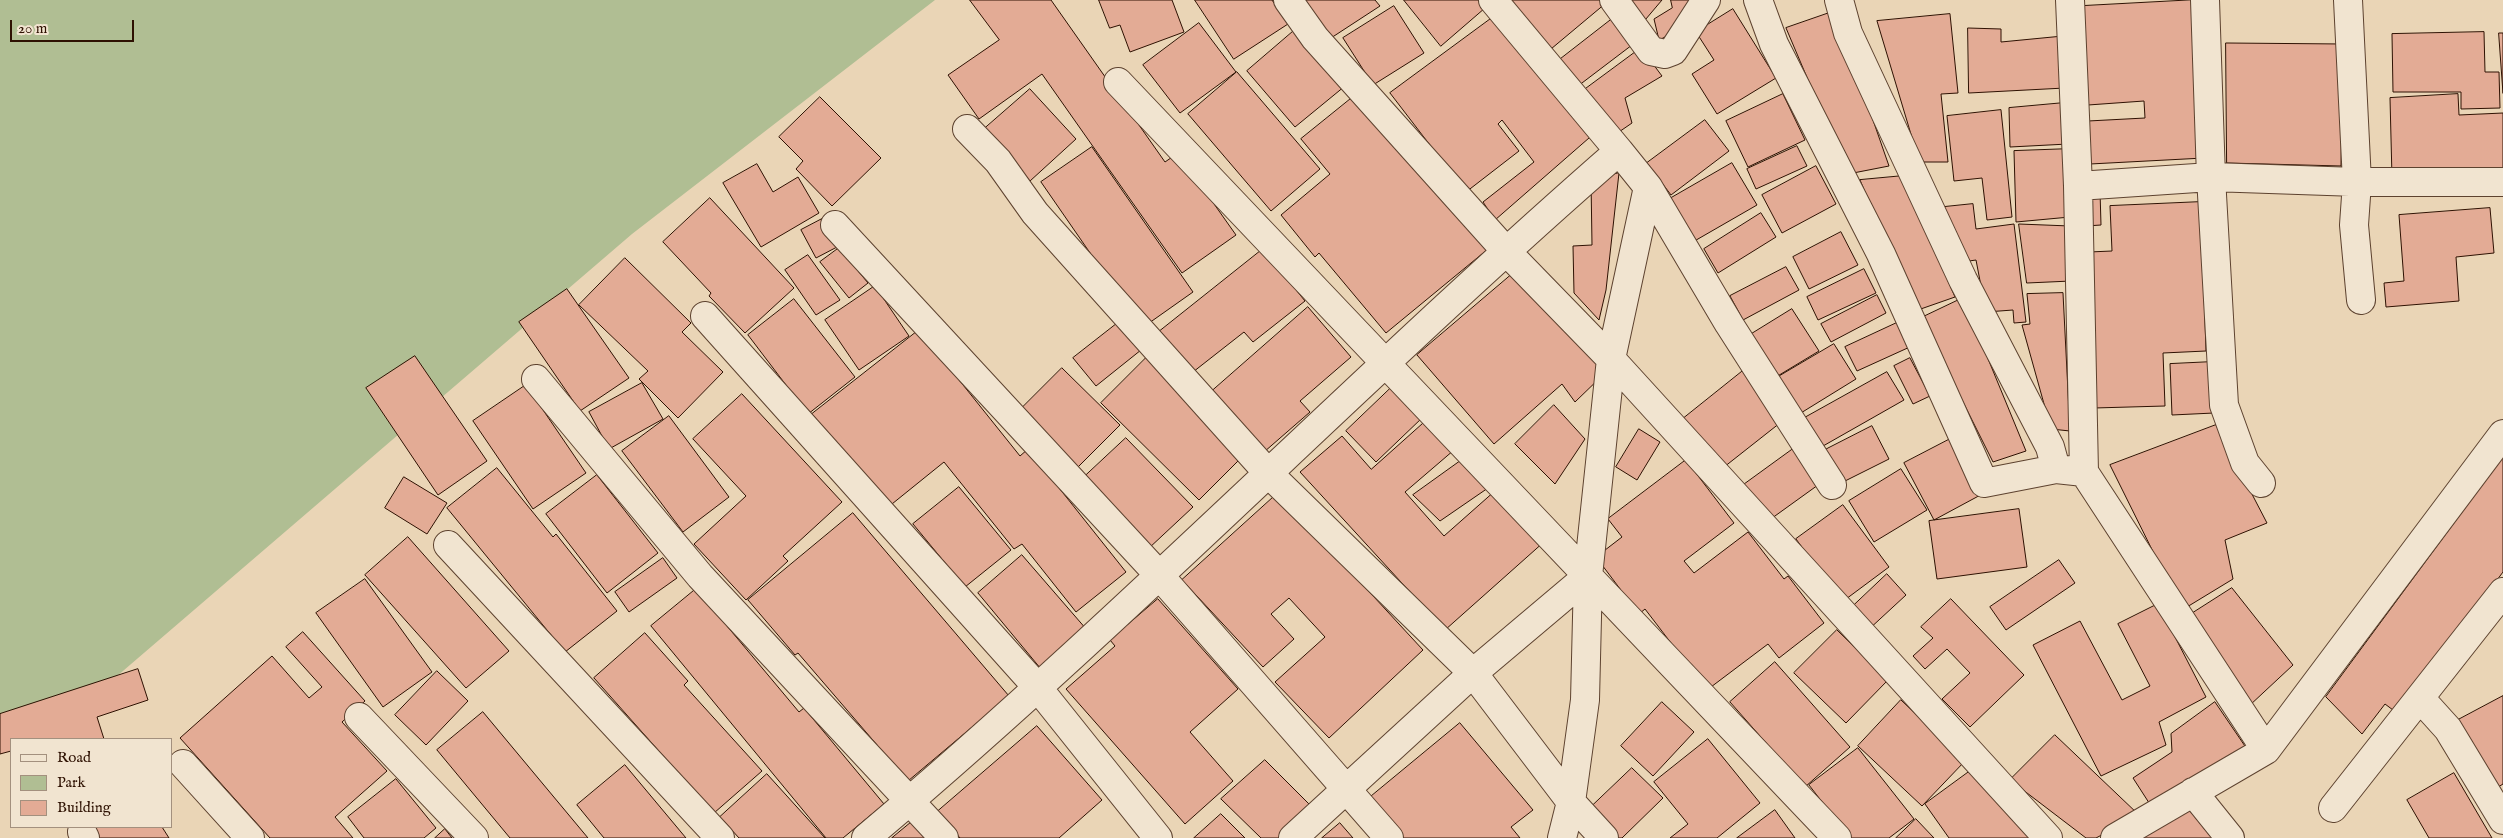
<!DOCTYPE html>
<html>
<head>
<meta charset="utf-8">
<style>
  body { margin:0 }
  #map { position:relative; width:2503px; height:838px; overflow:hidden; background:#ead5b6; font-family:"IM FELL English",serif }
  canvas { display:block }
  .legend { position:absolute; left:10px; top:738px; width:162px; height:90px; box-sizing:border-box; background:#f1e4d0; border:1px solid #a3907e; margin:0; padding:6px 9px; list-style:none; font-size:15px; color:#2e1102 }
  .legend li { display:flex; align-items:center; gap:10px; height:25px }
  .legend b { width:25px; border:1px solid #a3907e }
  .scale { position:absolute; left:10px; top:20px; width:124px; height:22px; box-sizing:border-box; border:2px solid #2e1102; border-top:0; padding-left:6px; font-size:15px; line-height:18px; white-space:nowrap; color:#2e1102; -webkit-text-stroke:4px #f1e4d0; paint-order:stroke }
</style>
</head>
<body>
<div id="map">
<canvas width="2503" height="838"></canvas>
<ul class="legend">
<li><b style="height:6px;background:#f1e4d0"></b>Road</li>
<li><b style="height:14px;background:#b0be93"></b>Park</li>
<li><b style="height:14px;background:#e3ab95"></b>Building</li>
</ul>
<div class="scale">20 m</div>
</div>
<script>
const g = document.querySelector('canvas').getContext('2d');
g.lineJoin = 'round';
function fillPath(path, color) {
  g.fillStyle = color;
  g.fill(path, 'evenodd');
}
function trace(path, color, width, dash) {
  g.strokeStyle = color;
  g.lineWidth = width;
  g.lineCap = dash ? 'butt' : 'round';
  g.setLineDash(dash || []);
  g.stroke(path);
}
fillPath(new Path2D(`
  M0 0H935L632 234 81 707 0 739Z`), '#b0be93');
const building = new Path2D(`
  M970 0H1051L1165 162 1178 153 1236 235 1182 273 1042 74 979 119 948 75 999 40Z
  M1099 0H1172L1184 32 1130 52 1120 25 1110 28Z
  M1195 0H1272L1288 24 1234 59Z
  M1306 0H1375L1380 6 1331 38Z
  M1404 0H1478L1485 8 1441 46Z
  M1500 0H1603L1606 3 1545 54Z
  M1621 0H1662L1640 26Z
  M1671 0H1697L1679 30 1659 40 1654 19 1672 8Z
  M2195 0 2204 158 2090 164 2088 121 2145 118 2144 101 2088 105 2083 6Z
  M1394 6 1424 53 1373 85 1343 38Z
  M1733 9 1776 78 1717 114 1692 74 1714 60 1696 32Z
  M1835 11 1889 166 1848 174 1786 28Z
  M1950 14 1958 93 1941 94 1948 162H1922L1916 151 1877 21Z
  M1496 15 1597 131 1495 220 1483 202 1534 162 1502 120 1498 124 1519 151 1466 192 1390 93Z
  M1612 19 1632 45 1578 86 1558 61Z
  M1199 23 1236 72 1180 113 1143 65Z
  M1968 28 2001 29V42L2063 36 2065 88 1969 93Z
  M1296 29 1345 86 1295 127 1247 71Z
  M2484 32 2485 72H2499L2500 108 2461 109V92H2393L2392 34Z
  M2499 33H2503V93Z
  M2226 43 2343 44 2341 166 2227 163Z
  M1641 48 1662 76 1625 98 1632 123 1616 134 1580 93Z
  M1237 72 1320 169 1271 211 1188 114Z
  M1030 89 1076 139 1030 181 983 130Z
  M1358 93 1488 249 1386 333 1319 253 1315 257 1281 215 1330 174 1301 139Z
  M1783 94 1805 140 1748 167 1726 121Z
  M2458 94 2459 115 2503 113V179L2392 178 2390 98Z
  M820 97 881 158 832 206 796 169 803 161 779 137Z
  M2064 103 2068 144 2010 147 2009 108Z
  M2001 110 2012 217 1987 220 1982 178 1954 181 1947 116Z
  M1705 120 1729 151 1671 195 1647 163Z
  M1797 146 1807 166 1756 189 1747 169Z
  M1092 147 1193 292 1142 328 1041 182Z
  M2070 149V217L2016 222 2014 151Z
  M1732 163 1757 205 1691 243 1666 201Z
  M757 164 773 192 798 177 819 213 761 247 723 183Z
  M1816 166 1836 204 1782 233 1762 195Z
  M1619 173 1606 290 1599 320 1574 293 1573 246 1592 245 1591 180Z
  M1903 176 1955 297 1915 311 1860 180Z
  M2084 189 2100 191 2101 225 2086 226Z
  M710 198 794 288 745 333 709 296 711 293 663 242Z
  M2201 202 2206 351 2163 353 2165 406 2094 408 2089 252 2112 251 2110 206Z
  M1973 204 1976 229 2014 224 2026 322 2014 323 2013 310 1986 312 1976 260 1962 262 1944 207Z
  M2490 208 2494 253 2456 257 2459 301 2386 307 2384 283 2404 281 2399 215Z
  M1761 213 1776 237 1718 273 1704 249Z
  M822 219 837 247 816 258 801 230Z
  M2019 224 2070 226 2071 281 2027 283Z
  M1841 232 1858 265 1809 289 1793 257Z
  M839 248 868 283 849 298 820 262Z
  M1263 249 1305 301 1253 342 1244 332 1193 372 1160 331Z
  M808 255 840 300 816 315 785 270Z
  M625 258 691 323 682 332 723 372 678 418 639 379 648 371 579 305Z
  M1786 267 1799 290 1743 320 1730 296Z
  M1864 269 1876 293 1818 320 1807 297Z
  M1517 270 1606 372 1575 402 1562 384 1494 444 1417 355Z
  M875 286 909 336 859 370 825 320Z
  M567 289 629 378 580 411 519 322Z
  M2063 293 2070 431 2051 429 2022 325 2030 324 2027 294Z
  M1877 295 1886 313 1831 342 1821 324Z
  M1963 298 2026 451 1993 462 1921 318Z
  M794 299 855 377 808 414 748 335Z
  M1308 307 1351 357 1300 401 1310 412 1264 452 1211 392Z
  M1792 309 1819 351 1771 380 1745 338Z
  M1901 321 1912 346 1857 371 1845 347Z
  M1119 322 1141 350 1096 386 1073 358Z
  M919 330 1020 456 1028 449 1126 572 1076 612 1022 544 1014 549 944 462 887 508 812 414Z
  M1834 344 1856 379 1796 416 1773 380Z
  M415 356 487 461 438 495 366 388Z
  M1146 358 1244 455 1199 500 1101 403Z
  M1910 358 1930 396 1913 404 1894 366Z
  M2212 362 2214 413 2172 415 2170 364Z
  M1062 368 1120 425 1074 471 1016 414Z
  M1744 370 1785 419 1719 471 1679 422Z
  M1887 372 1904 400 1816 450 1799 421Z
  M642 383 663 419 609 449 589 412Z
  M526 385 586 473 533 509 473 421Z
  M1393 386 1423 417 1376 462 1346 431Z
  M742 394 842 502 783 556 788 561 746 600 694 544 746 496 693 439Z
  M1554 405 1585 439 1555 484 1515 444Z
  M669 416 729 497 683 532 622 451Z
  M1427 420 1454 450 1405 492 1444 536 1496 490 1545 541 1445 630 1300 472 1342 436 1371 469Z
  M2216 425 2267 523 2225 540 2233 579 2182 610 2110 465Z
  M1872 426 1889 459 1839 484 1823 451Z
  M1639 429 1660 442 1637 480 1616 467Z
  M1956 436 1986 492 1934 520 1904 463Z
  M1126 438 1193 507 1148 549 1081 480Z
  M1793 449 1818 485 1768 521 1742 486Z
  M1466 457 1488 488 1440 521 1413 495Z
  M2503 457V572L2397 713 2385 704 2362 734 2326 697Z
  M1686 460 1734 523 1684 561 1694 573 1748 532 1784 579 1788 576 1824 623 1779 658 1768 644 1707 690 1645 609 1639 614 1596 557 1622 537 1608 519Z
  M497 468 553 537 556 534 617 611 565 652 447 508Z
  M1901 469 1927 510 1874 542 1849 501Z
  M597 475 658 553 607 593 546 514Z
  M404 477 447 503 427 534 385 508Z
  M959 487 1011 550 965 587 913 524Z
  M1278 493 1423 650 1329 738 1275 682 1325 637 1289 598 1271 614 1294 639 1263 667 1182 580Z
  M1843 505 1889 567 1842 602 1796 539Z
  M2019 509 2027 567 1937 579 1929 521Z
  M853 513 1009 696 908 781 798 653 795 655 748 600Z
  M408 537 509 651 466 688 365 575Z
  M1022 555 1087 630 1041 669 978 593Z
  M663 558 677 578 629 612 615 592Z
  M2059 560 2075 583 2006 630 1990 607Z
  M1887 574 1906 595 1867 631 1848 611Z
  M365 579 432 672 383 707 316 613Z
  M2232 588 2293 665 2249 706 2185 618Z
  M696 589 799 712 804 708 884 804 843 838H826L651 626Z
  M1158 599 1238 689 1190 732 1233 781 1185 824 1066 689 1115 646 1110 640Z
  M1951 599 2024 675 1970 727 1942 699 1970 673 1947 649 1925 669 1913 656 1933 638 1921 627Z
  M2158 604 2206 697 2159 722 2166 745 2101 776 2033 645 2080 621 2122 700 2150 686 2118 624Z
  M1837 630 1888 680 1846 723 1794 673Z
  M303 632 365 701 342 722 387 771 335 817 353 838H270L180 738 272 656 309 698 322 687 286 647Z
  M645 633 688 681 684 685 762 771 714 813 594 678Z
  M1775 662 1850 747 1805 787 1730 702Z
  M138 669 148 700 97 717 104 739H11V751L0 754V714Z
  M437 671 468 701 426 745 395 715Z
  M2503 696V784L2495 789 2458 720Z
  M1901 700 1965 761 1922 806 1858 746Z
  M1662 702 1694 732 1653 776 1621 746Z
  M2215 702 2249 752 2153 809 2133 778 2172 752 2171 734Z
  M483 712 588 838H510L437 750Z
  M1460 723 1533 810 1511 827 1520 838H1400L1368 799Z
  M1037 726 1102 800 1059 838H960L937 812Z
  M2055 735 2139 815 2096 838H2086L2010 780Z
  M1708 739 1760 803 1717 838H1670L1688 824 1654 782Z
  M1858 748 1914 819 1889 838H1850L1809 785Z
  M1265 760 1311 806 1280 838H1261L1221 799Z
  M625 765 686 838H604L577 805Z
  M1977 766 2030 838H1949L1925 804Z
  M1632 768 1663 798 1622 838H1616L1588 810Z
  M2454 773 2492 838H2429L2407 800Z
  M767 774 825 838H739L720 817Z
  M396 779 436 828 424 838H364L348 817Z
  M2186 806 2212 838H2143Z
  M1775 810 1795 838H1737Z
  M1221 814 1245 838H1194Z
  M1916 819 1934 838H1896Z
  M914 820 928 838H892Z
  M1340 823 1353 838H1322Z
  M85 827H162L169 838H92Z
  M445 829 452 838H435Z`);
fillPath(building, '#e3ab95');
trace(building, '#2e1102', 1);
const street = new Path2D(`
  M1288 0 1315 38 1505 250 1611 359 2048 838
  M1493 0 1619 151
  M1614 0 1651 51 1665 54 1673 51 1706 0
  M1758 0 1774 44 1881 254 1984 483 2056 469 2084 472
  M1839 0 1848 33 1963 280 2050 447 2056 469
  M2070 0 2078 186 2211 177 2224 405 2245 463 2261 483
  M2205 0 2211 177 2357 182 2354 225 2361 300
  M2348 0 2357 182H2503
  M1118 82 1837 838
  M967 129 998 161 1035 213 1268 473 1473 673 1571 802 1604 838
  M2078 186 2084 472 2266 750
  M1648 187 1729 324 1832 485
  M835 225 1159 575 1389 838
  M705 316 1038 688 1158 838
  M536 379 700 576 944 838
  M448 545 720 838
  M2420 698 2448 729 2503 820
  M359 717 474 838
  M183 764 250 838
  M2193 792 2230 838
  M2333 808 2503 592
  M82 832 85 838
  M866 838C1126 619 1363 374 1619 151L1648 187 1611 359 1588 576 1585 700 1571 802 1562 838
  M1293 838 1473 673 1588 576
  M2115 838 2266 750 2503 434`);
trace(street, '#5d422f', 30);
trace(street, '#f1e4d0', 28);
</script>
</body>
</html>
